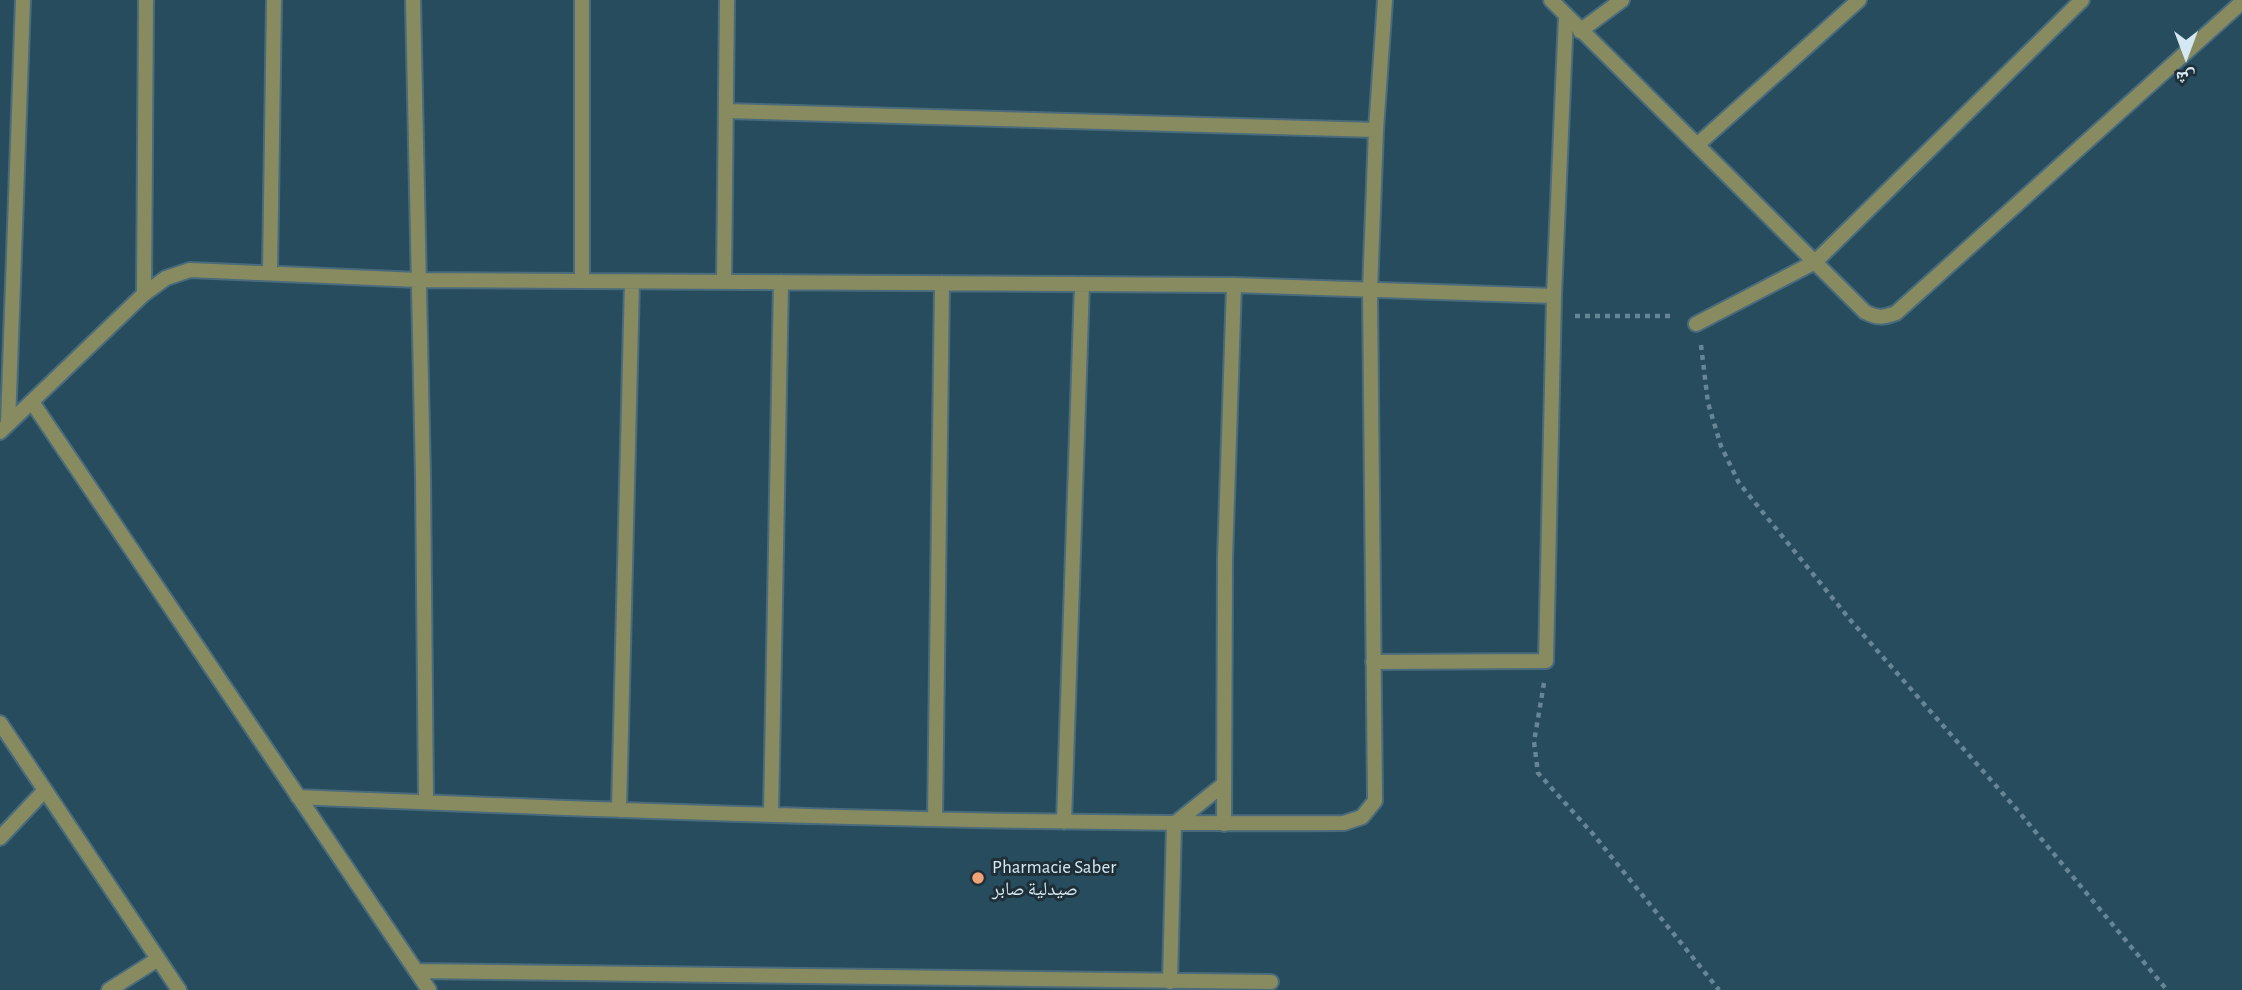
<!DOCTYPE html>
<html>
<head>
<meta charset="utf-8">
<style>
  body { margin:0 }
  #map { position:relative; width:2242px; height:990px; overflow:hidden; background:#264c5e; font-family:"Alegreya Sans","Noto Naskh Arabic",sans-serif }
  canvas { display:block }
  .north { position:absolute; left:2151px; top:21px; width:70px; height:70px; -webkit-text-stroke:5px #1f2f38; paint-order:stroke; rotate:180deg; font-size:19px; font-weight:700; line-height:28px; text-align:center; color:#d4e8f3 }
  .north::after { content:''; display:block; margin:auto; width:24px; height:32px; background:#d4e8f3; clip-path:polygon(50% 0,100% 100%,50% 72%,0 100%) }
</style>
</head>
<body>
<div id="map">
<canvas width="2242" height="990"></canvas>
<div class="north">ش</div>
</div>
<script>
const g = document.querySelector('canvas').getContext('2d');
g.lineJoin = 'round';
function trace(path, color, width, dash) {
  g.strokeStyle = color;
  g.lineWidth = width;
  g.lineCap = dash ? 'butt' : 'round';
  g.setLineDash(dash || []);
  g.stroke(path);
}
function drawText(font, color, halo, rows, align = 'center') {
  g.font = font + ' "Alegreya Sans","Noto Naskh Arabic",sans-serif';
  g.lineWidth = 6;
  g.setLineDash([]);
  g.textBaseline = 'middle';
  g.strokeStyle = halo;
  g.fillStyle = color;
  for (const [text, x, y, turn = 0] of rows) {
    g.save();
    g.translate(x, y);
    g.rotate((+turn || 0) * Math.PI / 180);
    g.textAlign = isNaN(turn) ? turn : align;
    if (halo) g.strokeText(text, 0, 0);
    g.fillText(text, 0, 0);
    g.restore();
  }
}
const street = new Path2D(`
  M413 0 423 478 426 802
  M582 0V281
  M1551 0 1697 145 1859 0
  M1580 31 1622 0
  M727 111 1376 130
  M1697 145 1865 312C1877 318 1883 318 1896 313L2242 2
  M270 273 274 0
  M724 282 727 0
  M144 294 146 0
  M1696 324 1815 262 2082 0
  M32 402 429 990
  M8 424 23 0
  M0 432 144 294 166 278 190 270 418 280 1234 285 1554 296
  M1373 662 1546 661 1554 296 1566 16
  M0 723 179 990
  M298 797C647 812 995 825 1344 823L1362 817 1375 801 1370 290 1376 130 1385 0
  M619 810 632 282
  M771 814 781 282
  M935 819 942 283
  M1064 822 1082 284
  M1224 824 1225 559 1234 285
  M0 838 45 790
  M416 971 1271 982
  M1170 982 1174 824 1224 784
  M109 990 158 959`);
trace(street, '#496b7c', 18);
trace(new Path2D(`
  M1575 316H1674
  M1701 345 1708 403 1721 446 1739 483 1852 622 2019 812 2167 990
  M1544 683 1534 742 1538 773 1593 834 1719 990`), '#668695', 4.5, [5, 5]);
trace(street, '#888b5f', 14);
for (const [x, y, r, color] of [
  [978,878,7,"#efa377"]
]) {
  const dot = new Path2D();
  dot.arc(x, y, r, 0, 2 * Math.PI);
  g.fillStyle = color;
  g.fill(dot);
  trace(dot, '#1f2f38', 2.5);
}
drawText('19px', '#d4e8f3', '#1f2f38', [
  ["Pharmacie Saber",992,867],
  ["صيدلية صابر",992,889]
], 'left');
</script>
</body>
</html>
